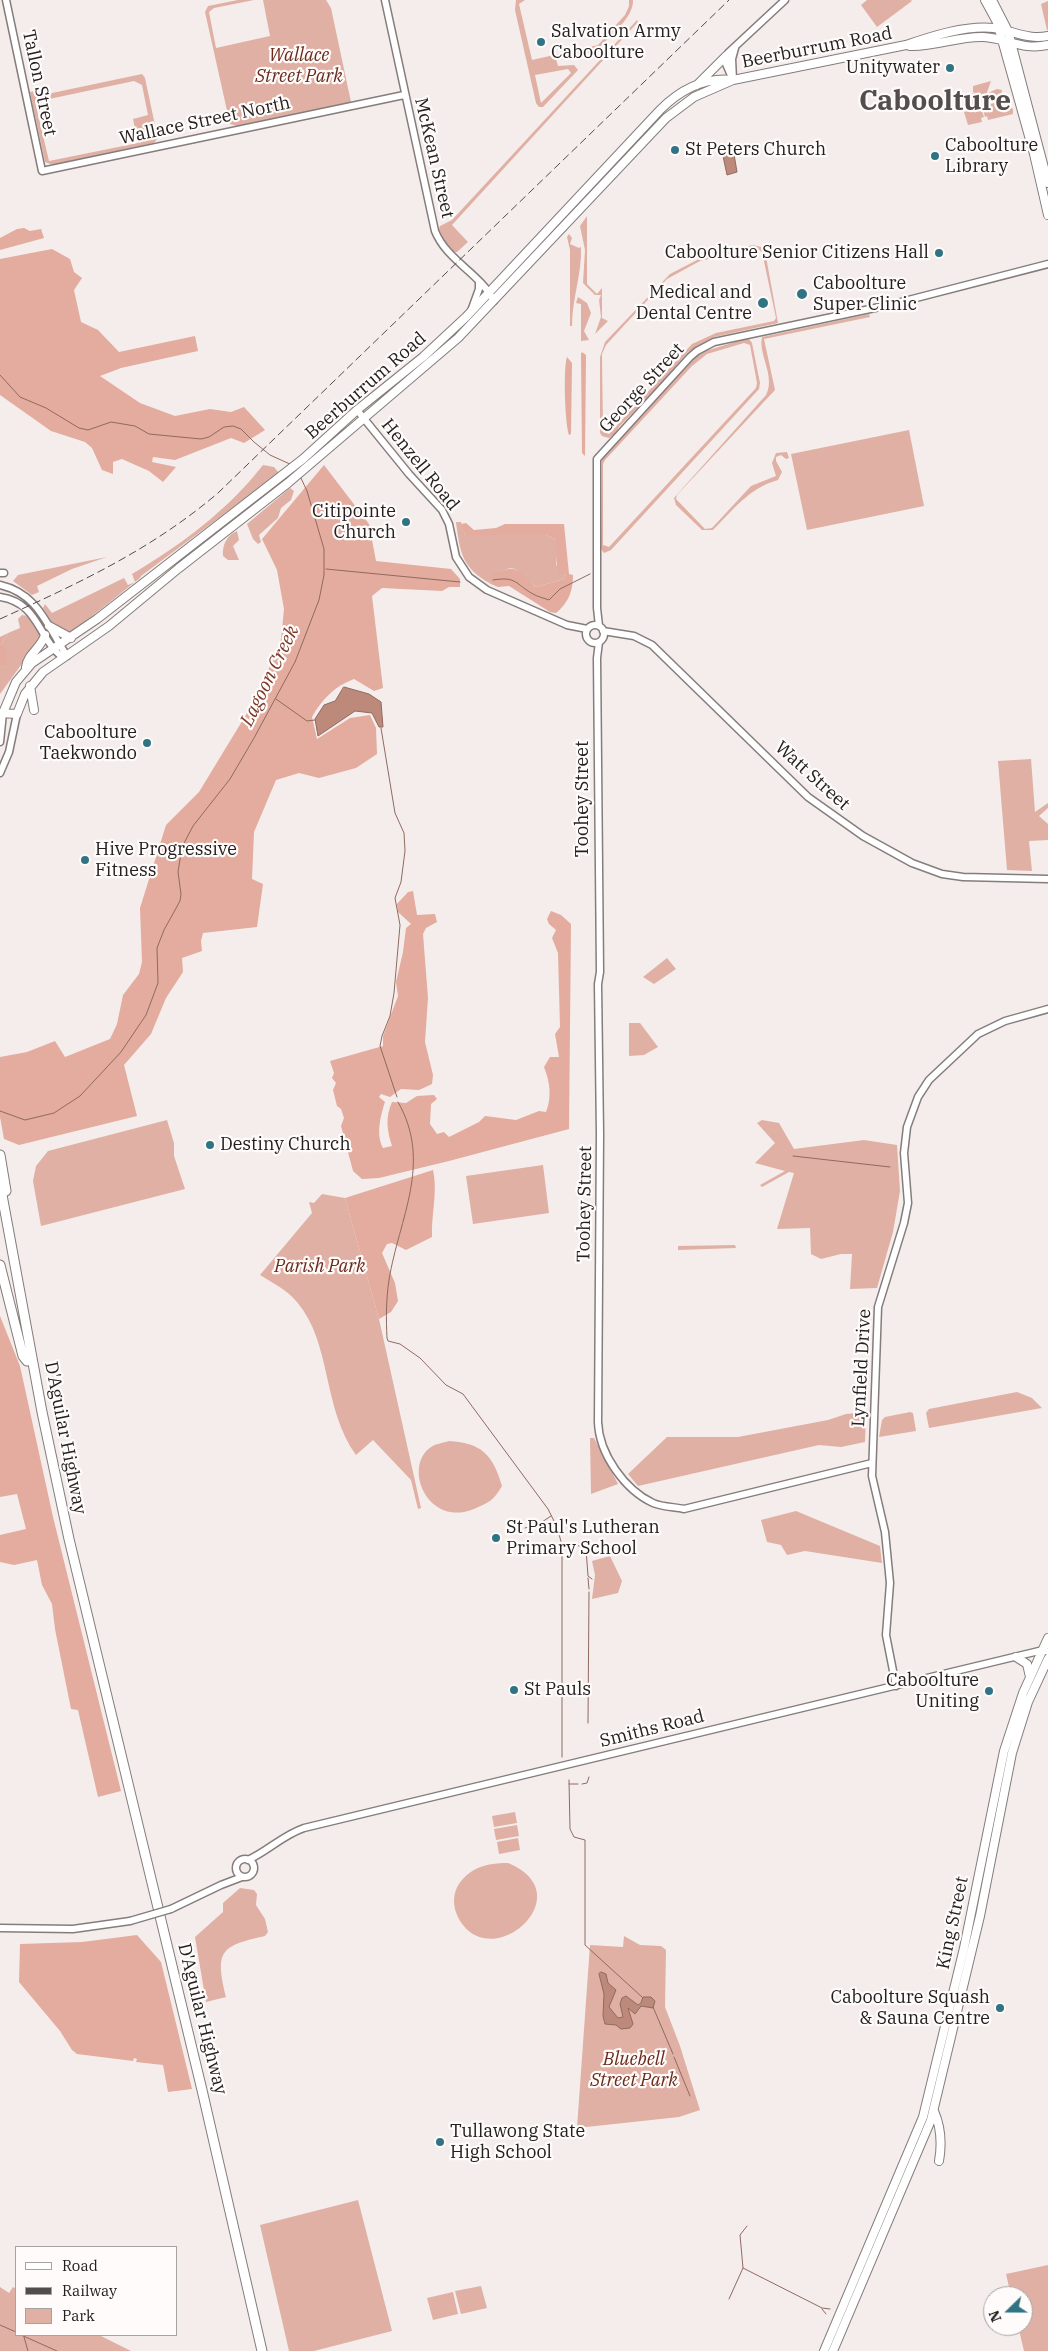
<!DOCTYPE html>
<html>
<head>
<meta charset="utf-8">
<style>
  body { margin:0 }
  #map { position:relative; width:1048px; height:2351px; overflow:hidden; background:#f4edeb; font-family:"IBM Plex Serif",serif }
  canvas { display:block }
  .legend { position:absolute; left:15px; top:2246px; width:162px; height:90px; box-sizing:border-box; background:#fefbfa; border:1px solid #a6a3a3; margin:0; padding:6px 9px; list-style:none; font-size:15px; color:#232020 }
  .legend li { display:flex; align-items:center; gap:10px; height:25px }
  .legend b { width:25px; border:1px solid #a6a3a3 }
  .north { position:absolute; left:983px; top:2286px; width:50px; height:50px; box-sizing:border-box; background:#fefbfa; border:1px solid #a6a3a3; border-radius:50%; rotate:248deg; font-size:14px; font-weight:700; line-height:20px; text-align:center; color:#232020 }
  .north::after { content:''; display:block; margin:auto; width:18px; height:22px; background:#307484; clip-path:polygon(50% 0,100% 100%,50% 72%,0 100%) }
</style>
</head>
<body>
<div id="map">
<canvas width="1048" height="2351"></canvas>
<ul class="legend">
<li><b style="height:6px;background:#fff"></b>Road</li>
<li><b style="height:6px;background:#514d4d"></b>Railway</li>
<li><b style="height:14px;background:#e0b0a4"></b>Park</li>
</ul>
<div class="north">N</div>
</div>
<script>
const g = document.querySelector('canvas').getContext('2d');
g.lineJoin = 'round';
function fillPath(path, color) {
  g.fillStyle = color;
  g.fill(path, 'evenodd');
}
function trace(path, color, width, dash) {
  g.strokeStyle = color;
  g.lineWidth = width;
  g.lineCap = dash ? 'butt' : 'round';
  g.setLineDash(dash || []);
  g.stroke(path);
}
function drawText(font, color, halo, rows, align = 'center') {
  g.font = font + ' "IBM Plex Serif",serif';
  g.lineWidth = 4.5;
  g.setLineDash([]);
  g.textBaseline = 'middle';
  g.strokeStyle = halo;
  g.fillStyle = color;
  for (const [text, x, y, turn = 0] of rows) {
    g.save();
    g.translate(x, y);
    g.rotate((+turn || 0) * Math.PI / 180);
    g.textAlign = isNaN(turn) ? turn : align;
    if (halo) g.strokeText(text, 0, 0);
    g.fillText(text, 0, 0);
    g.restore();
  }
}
fillPath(new Path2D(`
  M238 0H254L214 8 209 12 216 48 270 36 263 0H326L331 8 351 102 237 126 230 124 205 12 208 6Z
  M516 0H525L519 4 532 60 598 45 625 15 629 6V0H633C634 18 609 36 598 49L593 52 556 59 558 66 574 65 578 70 543 107H539L536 103 515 10ZM568 69 571 73 541 103 535 75Z
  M867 0H911L912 1 877 27 861 5Z
  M1048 1V30H1047L1041 4Z
  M637 20 638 22 452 225 468 242 457 252H454L445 241 439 229 440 226 452 220Z
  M142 74 145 78 156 130 158 138 154 143 53 165 45 162 30 92 44 89 45 96 48 98 52 93ZM134 81 142 85 148 115 133 119 138 143 49 161 35 102Z
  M991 81 985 98H981L973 92V86Z
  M997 89 1002 90 1001 97 987 103 986 98 990 92Z
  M973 93 979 98 981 104 966 109V95Z
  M1003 101 1013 109V114L988 120 987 116 985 117 982 106Z
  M981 108 984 117 981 118 982 122 968 125 964 112Z
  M587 216V284L597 294 602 288V318L608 321 595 334 601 317 599 300 601 295H595L583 283 585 250 580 226Z
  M569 234 572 238 570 244 579 248 581 247C582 275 572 298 572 326H570V250L567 237Z
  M753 245 761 247 765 251 778 323 714 337 688 352 655 390 619 427 616 433 609 438 602 436 600 433V357L605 342 670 274 701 258ZM757 248 762 252 776 318 774 321 716 333 692 344 609 434 603 432 602 354 606 345 667 279 700 261Z
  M578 297 587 303 591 313 584 331 589 340 581 341V304L576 303Z
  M869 314 870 317 764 339 775 390 677 495 676 499 705 529 712 528 751 486 776 476 772 463 776 453 787 452 789 458 786 459 781 455 776 457V461L782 472 778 480C749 488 734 509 713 530H702L676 505 674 498 766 395C776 376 758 355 762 337Z
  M745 339H749L752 343 760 383 759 389 611 550 604 553 601 549 602 459 699 353ZM744 343 750 345 757 383 756 388 609 547 603 545V464L605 460 692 366 707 354Z
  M909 430 924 506 807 530 791 454Z
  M263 465 274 467 279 473 141 576 140 578 72 632 69 633 53 624 43 608 45 604 52 613 124 578 128 585 135 582 132 574C181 545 228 510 263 465Z
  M290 488 294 491 291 500 281 508 278 518 259 535 261 542 258 544 253 539 247 524Z
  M456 522H461L465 535H546L555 539 558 547 556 565 566 574 564 579 536 587 515 569 510 568 491 576V584C462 568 460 553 456 522Z
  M237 531 239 540 233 546 239 560H228L223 556C222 545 227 535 237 531Z
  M107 557 72 569 37 586 39 592 32 595 13 581 18 575Z
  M22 615 28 616 39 633 40 639 0 694V667L7 663 1 644 8 633 20 628 18 619Z
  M1031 759 1035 812 1048 803V808L1039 816 1048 824V840L1029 841 1032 871 1007 870 998 761Z
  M667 958 676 969 654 984 643 977Z
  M629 1023H640L658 1047 644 1055 629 1056Z
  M167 1120 174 1143V1156L185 1189 41 1226 33 1181 36 1166 48 1151Z
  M762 1120 779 1123 794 1149 864 1140 897 1145 900 1191 893 1232 877 1288 850 1289 852 1254H841L821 1259 811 1254 810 1228 777 1229 794 1173 789 1172 762 1187 760 1185 785 1171 755 1163 775 1143 757 1123Z
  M543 1165 549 1213 473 1224 466 1176Z
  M322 1194 345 1198 379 1319 421 1508 418 1509 411 1480 373 1440 356 1455C322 1408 332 1343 297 1302 287 1290 273 1283 260 1275L312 1213 309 1202 314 1203Z
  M735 1245 736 1248 678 1250V1246Z
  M1017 1392 1032 1398 1042 1408 929 1428 926 1413 929 1409Z
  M866 1412 865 1442 841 1447 819 1445 638 1486 628 1474 667 1437H738L828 1420 846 1414Z
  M910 1412 913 1413 916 1431 879 1437 882 1420 885 1417Z
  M590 1438H594L618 1484 591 1494Z
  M449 1441C482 1443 493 1455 502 1486 493 1501 490 1502 474 1509 428 1528 402 1467 431 1447 435 1444 443 1443 449 1441Z
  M796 1511 880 1546 882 1563 805 1551 787 1555 781 1545 767 1542 761 1520Z
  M610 1556 622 1581 618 1593 592 1599 595 1575 592 1561Z
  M515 1812 517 1823 494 1827 492 1816Z
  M517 1825 519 1836 496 1840 494 1829Z
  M518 1838 520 1850 499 1854 497 1842Z
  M508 1863C581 1893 498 1970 463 1925 448 1905 452 1883 474 1870 484 1864 497 1863 508 1863Z
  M240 1888 254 1890 257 1894 256 1905 265 1919 268 1932 265 1936C220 1946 215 1951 226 1997L206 2002 195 1937 223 1912V1903Z
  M624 1936 640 1945 661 1946 666 1950 665 2007 680 2046 700 2110 679 2117 577 2128 590 1945 623 1947Z
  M358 2200 392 2331 314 2351H289L260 2225Z
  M1048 2265V2351H1024L1018 2326H1023V2296H1011L1006 2274Z
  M481 2286 487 2308 461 2314 455 2291Z
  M0 2287 9 2293 13 2287 16 2289V2335H99L131 2351H0Z
  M453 2292 458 2314 433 2320 427 2298Z`), '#e0b0a4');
fillPath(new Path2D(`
  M24 228 30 231 41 229 44 238 0 250V238L17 229Z
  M52 249 70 259 74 272 82 278 74 290 81 322 98 330 119 352 195 336 198 351 121 368 100 376 140 403 175 416 210 409 231 412 244 407 265 430 244 443 231 438 175 460 153 457 152 462 176 467 163 482 149 471 122 459 113 462V474L102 470 92 448 85 442 51 431 0 395V259Z
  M582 352 586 355 585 456 582 453 581 354Z
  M567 357 572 363 571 434 569 435C565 424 563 368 567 357Z
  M324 465 369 524 376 561 451 569 460 579V587H449L442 591 382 588 372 596 383 688 374 691 354 679C335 686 322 699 312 717L317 739 350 718 370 715 376 728 377 754 356 768 319 778 299 773 276 780 254 832 252 879 263 884 257 927 203 933 201 941 202 951 182 958 183 972 166 998 151 1034 124 1065 137 1116 19 1145 4 1139 0 1117V1057L27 1052 55 1041 65 1057 110 1039 117 1024 123 995 139 974 142 962 140 908 166 825 199 792 258 695 281 639 284 609 277 570 262 539Z
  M466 523 474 530 496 528 505 524H564L569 574 573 575C573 592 568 603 556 613L550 612 509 586 498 587 491 584V576L493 573C500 573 503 570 509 569 517 566 530 582 536 587L564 579 566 574H558C555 562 559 551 555 539L546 535H465L461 524Z
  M8 633 1 644 7 653V664L0 667V637Z
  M413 891 417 915 435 914 437 922 426 928 423 934 428 998 425 1042 433 1075 432 1084 419 1090 401 1089 390 1097 381 1094 379 1097 385 1102C380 1117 376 1135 383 1148L392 1146C387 1130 385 1118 392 1102L406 1103 417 1096 434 1095 437 1099 431 1104 430 1124 437 1134 444 1132 449 1137 479 1122 485 1116 516 1120 539 1111 546 1112C552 1097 550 1082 544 1067L550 1057H559L555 1034 560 1027 558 953 552 938 556 930 549 924 547 919 551 911 561 915 571 924 569 1129 449 1161 379 1178 362 1179 353 1171 341 1126 344 1118 341 1109 337 1106 333 1090 336 1083 332 1078 334 1073 330 1061 383 1046V1036L398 996 396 982 403 952 406 928 411 924 398 912 397 904 408 892Z
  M433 1170C438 1192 431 1215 432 1237L406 1250 392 1243 387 1244 382 1253 395 1283 398 1301 391 1312 379 1319 345 1198Z
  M0 1316 20 1366 53 1517 121 1791 98 1797 78 1710 71 1709 55 1629 52 1604 42 1585 37 1560 14 1565 0 1562V1535L26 1529 17 1494 0 1497Z
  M137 1935 161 1962 192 2089 168 2092 163 2065 136 2062 137 2059 134 2058 133 2061 77 2054 72 2050 60 2031 19 1982 20 1944 82 1942Z`), '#e3ac9e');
const water = new Path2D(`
  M734 154 737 172 727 175 723 156Z
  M344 687 369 694 381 702 383 727H379L372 713 355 711 318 736 315 719 324 705 335 701Z
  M601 1972 606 1974 608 1983 616 1990 609 2007 618 2018 623 2017 620 2004 622 1998 626 1996 638 2005 641 2003 643 1997H651L655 2001 653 2008 641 2006 635 2014 628 2008 633 2024 630 2028 621 2029 616 2025 605 2024 603 2016 604 1994 599 1974Z`);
fillPath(water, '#bd897b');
trace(water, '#8f6a60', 1);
trace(new Path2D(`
  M0 375 20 397 46 408 79 428 88 430 111 422 135 426 149 434 201 439 209 437 224 427 233 426 241 429 254 442 270 455 292 465
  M326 569 460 582
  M493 580C517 576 515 584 533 594 538 597 544 598 549 600L560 589 590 574
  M276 699 307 721 315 720
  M381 728 395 813 404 833 405 851 401 882 395 898 400 925 394 993 390 1016 382 1036 380 1046 397 1097
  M398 1102C433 1163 399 1218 389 1280 386 1300 386 1318 387 1338L388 1341 400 1344 420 1358 446 1385 463 1394 548 1509 557 1527 562 1545V1757
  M0 1111 25 1120 54 1113 80 1096 121 1052 146 1015 158 983 157 948 164 930 180 901 181 894 178 872 182 847 193 826 230 779 254 738 295 662 319 600 324 575V549L307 491 300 476
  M793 1156 890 1167
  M525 1528 539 1524 551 1516
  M562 1545 581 1546 586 1549 588 1576 592 1579
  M581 1546 588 1541
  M588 1578 589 1589
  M588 1723 589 1592
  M569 1780 570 1829 574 1837 585 1840V1945L642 1997
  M569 1784H578
  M582 1784 587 1783 589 1777
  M653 2007 673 2054
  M674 2057 690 2096
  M743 2268 822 2308 830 2309
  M729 2299 743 2268 740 2235 747 2226
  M822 2309 826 2314
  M0 2325 16 2332
  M21 2335 57 2351
  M24 2337 28 2351`), '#8f6a60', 1);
const secondary = new Path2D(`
  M6 0 42 171 404 95
  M385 0 435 231C447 261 480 273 494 301
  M733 80 726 64 728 53 785 0
  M733 80 732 59 735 48
  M471 311 479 289V281
  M357 410 409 474 442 510 449 524 456 557 469 577 487 590 567 625 587 629
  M0 573H4
  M0 585C39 594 47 626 67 656
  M0 597C39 603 37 637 63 658
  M586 634a9 9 0 1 1 18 0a9 9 0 1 1-18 0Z
  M599 626 597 608V459L690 357 697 351 714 342 889 305 1048 264
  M603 631 634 636 652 645 808 797 863 836 912 863 942 874 963 877 1048 879
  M599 642 597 658 600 972 598 984 600 1134 598 1422C599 1454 625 1490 653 1503 662 1507 675 1507 684 1509L872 1463
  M0 742 3 713
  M0 773 9 752 17 714
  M896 1686 886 1635 890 1583 885 1532 872 1476 878 1307 904 1223 908 1203 904 1153 907 1127 918 1097 929 1080 978 1034 1005 1021 1048 1009
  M236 1868a9 9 0 1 1 18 0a9 9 0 1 1-18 0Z
  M248 1860C268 1851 283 1835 304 1828L1043 1650 1048 1652
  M171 1909 221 1885 242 1877
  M0 1928 73 1929 130 1921`);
const primary = new Path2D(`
  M985 0 997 22 1034 154 1048 215
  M992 0 1008 31 1048 183
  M910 46C935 47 959 36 983 37 1008 38 1022 51 1048 45
  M697 85 726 56
  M49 626 71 638
  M26 667C27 655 42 647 45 635
  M30 686 34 710
  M0 713 17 714 25 694 43 672 109 626 179 568 288 483 458 338 666 118 694 97 733 80
  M3 713 16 682 32 663 97 619 303 459 357 410 423 357 466 317 660 110C680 90 704 77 733 80L906 45C932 36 966 25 994 28 1014 31 1028 40 1048 36
  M1016 1657 1027 1664 1030 1677
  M934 2111C941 2127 942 2144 939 2161
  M824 2351 923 2117 964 1948 1004 1751 1023 1693 1048 1638
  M833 2351 931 2120 980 1916 1012 1753 1028 1702 1048 1659`);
const highway = new Path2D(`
  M0 1155 6 1191
  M0 1184 42 1412 69 1539 202 2090 262 2351
  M0 1265 23 1356 27 1361`);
trace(secondary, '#847d7c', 9);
trace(primary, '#847d7c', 10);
trace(highway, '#847d7c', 11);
trace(secondary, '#fff', 6);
trace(primary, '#fff', 8);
trace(highway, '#fff', 9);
trace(new Path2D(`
  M0 619C79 583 151 550 218 493L729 0`), '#514d4d', 1, [8, 4]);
const secondaryBridge = new Path2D(`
  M130 1921 171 1909`);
trace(secondaryBridge, '#847d7c', 9, []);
trace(secondaryBridge, '#fff', 6);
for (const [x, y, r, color] of [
  [541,42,5,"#307484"],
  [950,68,5,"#307484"],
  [675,150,5,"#307484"],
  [935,156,5,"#307484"],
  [939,253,5,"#307484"],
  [802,294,6,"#307484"],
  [763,303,6,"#307484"],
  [406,522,5,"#307484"],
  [147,743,5,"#307484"],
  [85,860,5,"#307484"],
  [210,1145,5,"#307484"],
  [496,1538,5,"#307484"],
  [514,1690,5,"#307484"],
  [989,1691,5,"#307484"],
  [1000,2008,5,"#307484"],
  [440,2142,5,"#307484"]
]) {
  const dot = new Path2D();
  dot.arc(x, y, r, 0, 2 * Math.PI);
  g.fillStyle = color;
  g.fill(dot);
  trace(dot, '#fefbfa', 2);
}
drawText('18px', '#232020', '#fefbfa', [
  ["Salvation Army",551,32],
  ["Caboolture",551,53],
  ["Unitywater",940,68,"right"],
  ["Caboolture",945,146],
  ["Library",945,167],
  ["St Peters Church",685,150],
  ["Caboolture Senior Citizens Hall",929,253,"right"],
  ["Caboolture",813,284],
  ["Super Clinic",813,305],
  ["Medical and",752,293,"right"],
  ["Dental Centre",752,314,"right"],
  ["Citipointe",396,512,"right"],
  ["Church",396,533,"right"],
  ["Caboolture",137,733,"right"],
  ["Taekwondo",137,754,"right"],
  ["Hive Progressive",95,850],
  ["Fitness",95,871],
  ["Destiny Church",220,1145],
  ["St Paul's Lutheran",506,1528],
  ["Primary School",506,1549],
  ["Caboolture",979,1681,"right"],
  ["Uniting",979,1702,"right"],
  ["St Pauls",524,1690],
  ["Caboolture Squash",990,1998,"right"],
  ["& Sauna Centre",990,2019,"right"],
  ["Tullawong State",450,2132],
  ["High School",450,2153]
], 'left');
drawText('18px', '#232020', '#fefbfa', [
  ["Beerburrum Road",817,48,-11],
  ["Tallon Street",39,83,78],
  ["Wallace Street North",205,121,-12],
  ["McKean Street",434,158,77],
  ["Beerburrum Road",366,386,-41],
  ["George Street",642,388,-47],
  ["Henzell Road",420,465,51],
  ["Watt Street",812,776,42],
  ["Toohey Street",583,799,-90],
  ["Toohey Street",585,1204,-89],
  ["Lynfield Drive",862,1368,-87],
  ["D'Aguilar Highway",65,1438,79],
  ["Smiths Road",652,1729,-14],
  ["King Street",953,1923,-78],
  ["D'Aguilar Highway",202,2019,76]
]);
drawText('italic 18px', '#6a2919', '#fefbfa', [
  ["Wallace",299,56],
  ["Street Park",299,77],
  ["Parish Park",320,1267],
  ["Bluebell",634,2060],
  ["Street Park",634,2081]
]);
drawText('italic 19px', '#7c3928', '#fefbfa', [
  ["Lagoon Creek",270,676,-64]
]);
drawText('bold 28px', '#534d4b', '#fefbfa', [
  ["Caboolture",935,102]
]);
</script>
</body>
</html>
